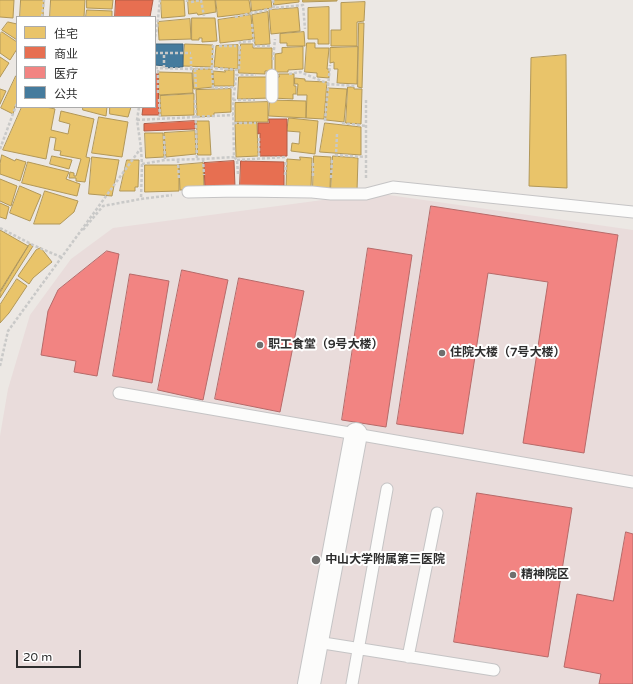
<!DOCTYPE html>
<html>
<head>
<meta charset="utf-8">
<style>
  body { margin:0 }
  #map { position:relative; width:633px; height:684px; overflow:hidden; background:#ece8e4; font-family:"Varela Round","Noto Sans SC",sans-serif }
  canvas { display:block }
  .legend { position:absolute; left:16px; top:16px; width:140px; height:92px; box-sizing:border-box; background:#fff; border:1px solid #ababab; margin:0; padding:5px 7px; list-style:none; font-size:12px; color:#2e2e2e }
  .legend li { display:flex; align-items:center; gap:8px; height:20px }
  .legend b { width:20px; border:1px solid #ababab }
  .scale { position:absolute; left:16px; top:650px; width:65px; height:18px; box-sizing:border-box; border:2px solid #2e2e2e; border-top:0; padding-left:5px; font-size:12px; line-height:14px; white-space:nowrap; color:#2e2e2e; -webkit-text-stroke:3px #fff; paint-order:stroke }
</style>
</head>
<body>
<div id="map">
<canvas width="633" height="684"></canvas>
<ul class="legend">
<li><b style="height:11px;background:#e9c46a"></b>住宅</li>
<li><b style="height:11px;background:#e76f51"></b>商业</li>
<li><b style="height:11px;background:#f28482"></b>医疗</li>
<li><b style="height:11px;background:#457b9d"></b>公共</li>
</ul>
<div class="scale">20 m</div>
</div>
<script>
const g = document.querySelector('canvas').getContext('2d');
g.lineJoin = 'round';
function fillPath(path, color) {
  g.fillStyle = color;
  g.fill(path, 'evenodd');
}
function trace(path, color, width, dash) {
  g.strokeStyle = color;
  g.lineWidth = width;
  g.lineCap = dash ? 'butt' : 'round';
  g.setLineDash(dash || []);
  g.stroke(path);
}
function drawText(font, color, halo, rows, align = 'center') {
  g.font = font + ' "Varela Round","Noto Sans SC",sans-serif';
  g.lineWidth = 4;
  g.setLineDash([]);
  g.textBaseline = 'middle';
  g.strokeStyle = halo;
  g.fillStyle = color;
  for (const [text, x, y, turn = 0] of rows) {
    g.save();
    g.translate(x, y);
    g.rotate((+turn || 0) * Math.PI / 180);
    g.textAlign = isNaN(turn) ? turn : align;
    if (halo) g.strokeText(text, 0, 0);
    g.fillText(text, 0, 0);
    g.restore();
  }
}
fillPath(new Path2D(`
  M375 193 633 230V684H0V436L8 389 30 315 71 259 113 228Z`), '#e9dcdb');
const homes = new Path2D(`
  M0 0H14L13 18 0 17Z
  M21 0H44L43 17H20Z
  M51 0H85L84 17H50Z
  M87 0H113L112 9 87 8Z
  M161 0H184L185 16 162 18Z
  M188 0H215L216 12 198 15 197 13 189 14Z
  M216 0H249L251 13 218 17Z
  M251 0H271L272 8 252 11Z
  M274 0H299V2L274 5Z
  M303 0H337V1L303 2Z
  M365 2 364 21 357 22V46H331V30H341V3Z
  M329 7V44H318V39H308V8Z
  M298 8 300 31 271 34 269 10Z
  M87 10 112 11V17H86Z
  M268 12 270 44 255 45 252 15Z
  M251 15 253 39 220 43 218 20Z
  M192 18H215L217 41 202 42V38H199V40H192Z
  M190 19 191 39 159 40 158 22Z
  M8 22 17 24V40L2 30Z
  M359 23H364L362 88 358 87Z
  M2 32 17 42V49L10 60 0 53V34Z
  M304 32 305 46H287V43H280V34Z
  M307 43H315V48H329L327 69H329V78L317 77V73L305 72Z
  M185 44 213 45 212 67 183 66Z
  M241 44H253V48H272V71H265V74L239 73Z
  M238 45V69L214 67 216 46Z
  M303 47V69L288 70V72H275V54L282 53V48Z
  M358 47 357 84 337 83 338 69H334V62L330 63V48Z
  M566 55 567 188 529 186 531 58Z
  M0 57 9 63 0 77Z
  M193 69H212L213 87 194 89Z
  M225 70H234V86H214L213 71 225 72Z
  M159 72 192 73 193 93 159 95Z
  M279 74H294V86H296V94H293V99L272 98V77H279Z
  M16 76H17V107L15 106 13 114 1 108Z
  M239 77H271V98L238 99Z
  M295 78 305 79V81L327 82 324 119 306 118 307 95H297L298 84H295Z
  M348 87H354V89H362L361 124 346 123Z
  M328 88 347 89 344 122 326 120Z
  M0 89 6 91 0 104Z
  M231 89V112L214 113V116L197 117 196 90Z
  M194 94V115L161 116 160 96Z
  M270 100 306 101V118L269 116Z
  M268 102V122H235V103Z
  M22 107H46L55 109 51 130 68 134 70 124 59 121 61 111 94 119 86 157 90 158 85 182 76 181V178H69L70 172 74 173V176H76L81 159 60 155 61 151 54 150 56 138 50 137 46 159 3 150Z
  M83 107H107L106 116 83 110Z
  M110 107H131L128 117 110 114Z
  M99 117 128 122 122 157 92 153Z
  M289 118 318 121 315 154 291 151 292 143 299 144 300 132 287 131Z
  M197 121H209L211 155H198Z
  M257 123 258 156 236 157 235 124Z
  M325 123 361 127V155L320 152Z
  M195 131 196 154 166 157 164 133Z
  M145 133H163L164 157 146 158Z
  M2 155 15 161 16 159 26 162 20 181 0 174V164Z
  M52 156 72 160 69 169 50 164Z
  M314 156 331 157 330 189 313 188Z
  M333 156 358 158 357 191 331 189Z
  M92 157 119 160 112 196 89 194Z
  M300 157 312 158 311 188H286L287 159 300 160Z
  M127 160H139L138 187H135V191H120Z
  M28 162 69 172 66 179 80 184 77 196 22 183Z
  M203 163 204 189 180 190 179 165Z
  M145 165H179V191L145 192Z
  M0 179 17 186 11 206 0 201Z
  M20 186 41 195 30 221 10 213Z
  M45 191 78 201 74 212 60 224H34Z
  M0 203 9 207 6 219 0 217Z
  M0 230 28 246 0 291Z
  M30 244 33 246 0 298V293Z
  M41 248 52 262 33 278 29 284 18 276 36 250Z
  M17 279 27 286 9 313 0 323V305Z`);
fillPath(homes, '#e9c46a');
trace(homes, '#b19758', 1);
const shops = new Path2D(`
  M116 0H153L150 17H115Z
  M155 74H158L159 115H142L143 107H155Z
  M269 119H287V156H260V133L258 134V123H269Z
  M195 121V129L144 131V124Z
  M234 161 235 187 205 188 204 163Z
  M241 161 284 162V187L240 186Z`);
fillPath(shops, '#e76f51');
trace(shops, '#b05c46', 1);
const health = new Path2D(`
  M431 206 618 235 584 453 523 443 548 282 488 273 463 434 397 424Z
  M368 248 412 255 386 427 342 420Z
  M107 251 119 254 97 376 74 372 76 361 41 355 48 311 58 290Z
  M182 270 228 280 203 400 158 390Z
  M130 274 169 281 152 383 113 376Z
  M239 278 304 291 280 412 215 399Z
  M477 493 572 508 548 657 454 642Z
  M626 532 633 534V684H599L601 674 564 667 577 594 613 601Z`);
fillPath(health, '#f28482');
trace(health, '#b76a69', 1);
const public = new Path2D(`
  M155 44H183V67L165 68V66L155 65Z`);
fillPath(public, '#457b9d');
trace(public, '#3e647c', 1);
const lane = new Path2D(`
  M272 75V97
  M188 192 239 191 312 192 331 194H366L393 187 633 212
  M119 393 633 482
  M317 642 494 670
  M408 657 437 513
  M352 684 387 489`);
const street = new Path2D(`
  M309 684 356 434`);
trace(lane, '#c5c4c5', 13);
trace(street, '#c5c4c5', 24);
trace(new Path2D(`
  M187 0V2
  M273 0 274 8 303 5 305 29
  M191 2 201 0 204 16
  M42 17 44 0
  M235 17 274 8
  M252 24 254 46H270
  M155 37 157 28 160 0
  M213 45 212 68 213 88 235 87
  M219 46H236
  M155 53H191
  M273 60 275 39
  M155 68 191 69 212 68 239 70 240 42 254 41
  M164 68V53
  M191 69V57
  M195 69 196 88
  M289 74 300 72 329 84 356 86
  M158 93V68
  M159 99 160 119
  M195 100 197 159
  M233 100H255
  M137 120 233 115
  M325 121 330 65
  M234 123H256
  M342 123 366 126
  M337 134 336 155 366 157
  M164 136 165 160
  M259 138V158
  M0 149 17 103
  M141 149 142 164 141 199
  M203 159 204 175
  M178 160 179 180
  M237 160 285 157
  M142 164 165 160 203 159 234 157
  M238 174 237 160 234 157 233 100 235 87 236 75H256
  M285 175 286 162
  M313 176V162
  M331 178 332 159
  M366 178V98
  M0 228 35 246 61 257
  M83 230 103 206 141 199 172 195
  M0 366 8 331 141 148 137 120 139 107`), '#c9c9c8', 2.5, [3, 2]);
trace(lane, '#fcfcfb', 11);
trace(street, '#fcfcfb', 22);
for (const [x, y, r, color] of [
  [260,345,4,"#706f6e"],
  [442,353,4,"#706f6e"],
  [316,560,5,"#706f6e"],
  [513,575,4,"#706f6e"]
]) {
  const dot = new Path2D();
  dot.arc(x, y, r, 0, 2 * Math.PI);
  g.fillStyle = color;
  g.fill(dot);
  trace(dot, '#fff', 1.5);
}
drawText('bold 12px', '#2e2e2e', '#fff', [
  ["职工食堂（9号大楼）",268,345],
  ["住院大楼（7号大楼）",450,353],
  ["中山大学附属第三医院",325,560],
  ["精神院区",521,575]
], 'left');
</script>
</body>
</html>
